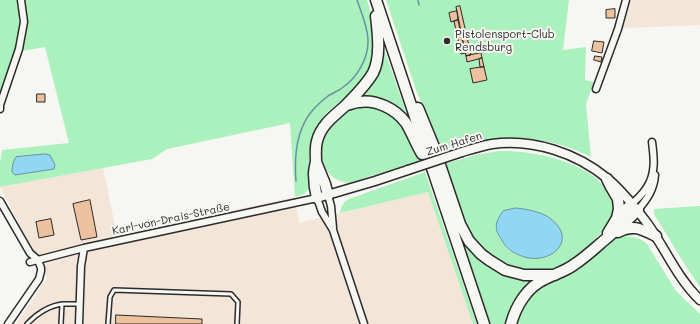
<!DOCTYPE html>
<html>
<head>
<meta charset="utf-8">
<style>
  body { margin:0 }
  canvas { display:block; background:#f6f6f2 }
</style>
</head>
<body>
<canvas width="700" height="324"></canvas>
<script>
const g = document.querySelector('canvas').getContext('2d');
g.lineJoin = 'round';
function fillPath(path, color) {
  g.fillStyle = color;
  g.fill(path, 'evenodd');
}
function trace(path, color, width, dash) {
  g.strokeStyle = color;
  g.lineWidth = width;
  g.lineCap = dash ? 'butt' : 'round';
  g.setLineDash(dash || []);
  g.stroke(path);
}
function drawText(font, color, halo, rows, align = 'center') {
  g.font = font + ' Mali,sans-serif';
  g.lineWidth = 4;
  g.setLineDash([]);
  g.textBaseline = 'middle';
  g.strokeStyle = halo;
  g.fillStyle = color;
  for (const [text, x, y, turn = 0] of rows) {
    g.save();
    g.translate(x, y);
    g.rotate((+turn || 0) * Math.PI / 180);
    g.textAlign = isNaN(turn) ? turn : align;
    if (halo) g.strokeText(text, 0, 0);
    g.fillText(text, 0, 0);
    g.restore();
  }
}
fillPath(new Path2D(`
  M632 0H700V25L623 28Z
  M103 168 117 235 295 197 299 223 428 192 473 324H16L47 278 0 187Z`), '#f3e6d8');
fillPath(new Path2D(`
  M0 0H19L21 22 16 50 0 95Z
  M25 0H367L374 22 376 41 370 69 355 91 334 106 327 112 321 120 315 130 311 142 309 153 310 188 304 194 295 197 290 123 167 149 152 159 0 187V163L2 150 69 143 45 47 22 51 27 22Z
  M386 0H569L563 50 586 47 585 80 594 82 586 104 591 157C542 132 493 135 441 150L416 90Z
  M384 49 407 115 406 116 357 100 382 57Z
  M362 106 377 107 395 115 414 143 421 160 349 183C317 179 315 144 333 123 341 114 351 109 362 106Z
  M500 151C529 150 579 160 600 182 606 189 610 197 614 206H617L611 223 577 257 564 266 553 270 542 273 511 269 492 258 477 244 471 235 465 224 445 164 475 155ZM516 208 552 219 561 232 535 259 522 256 509 251 499 237 503 211Z
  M425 172 477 324H473L428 192 340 213C341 207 343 202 349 199Z
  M700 206V287L687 268 654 214V209Z
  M454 217 479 257 537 280 509 324H488Z
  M634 231V235L626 237C635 237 641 238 647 244L676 291 700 314V324H516C522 309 528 299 540 288L622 235Z`), '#abf1bd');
const water = new Path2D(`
  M45 154 50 155 55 165 54 169 15 175 12 172C12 166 13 162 16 157Z
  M516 208C526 209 543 212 551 219 580 242 547 268 519 255 512 252 507 249 503 242 494 229 494 224 503 211Z`);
fillPath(water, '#91d7f3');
trace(water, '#6892a3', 1);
trace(new Path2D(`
  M418 0 419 5
  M296 181C294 156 296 130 312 111 317 105 323 100 328 96 333 93 338 91 342 88 357 78 369 58 368 39 367 25 361 12 357 0`), '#6892a3', 1.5);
const building = new Path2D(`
  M460 6 471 55 466 56 456 7Z
  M615 9V18H606V10Z
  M457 11 458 20 451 22 449 13Z
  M458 20 465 53 461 54 454 21Z
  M594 41 604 42 602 53 592 51Z
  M481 53 482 58 467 62 466 56Z
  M595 56 602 57 601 62 594 60Z
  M482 58 484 67H480L479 59Z
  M484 67 487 80 473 83 470 69Z
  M37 94H45V102H37Z
  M90 200 97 237 81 240 73 204Z
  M51 219 54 235 39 238 36 222Z
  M116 315 202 319V324H116Z`);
fillPath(building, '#edc19d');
trace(building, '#2b2b2b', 1);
const service = new Path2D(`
  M27 324C36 314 50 305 63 304 69 304 74 304 80 304
  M61 324 62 304
  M108 324 110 297 114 290 231 294 238 302 237 324`);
const minor = new Path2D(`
  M596 89 618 29 626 0
  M0 109V105L19 49 24 22 21 0
  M328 195 331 206 333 228
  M0 201 30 253 38 260 41 268V271L39 279 8 324
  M632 204C637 199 643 194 647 187 656 173 654 157 652 142
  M638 210C647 199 654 190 655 175
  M30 262 84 248 317 198 322 212 333 230 364 324
  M79 324 81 266 84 248`);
const secondary = new Path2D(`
  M462 152C472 149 481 146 492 144 532 138 577 153 608 179 623 192 635 207 647 223 665 248 677 278 700 300
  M317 198 375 181 408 170`);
const trunk = new Path2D(`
  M376 0 484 324
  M347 105C351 104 355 102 359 102 376 99 396 109 406 123 412 133 416 144 422 154
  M418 108 434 147 460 224 469 241 481 254 489 260 505 270 524 275H555
  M316 162 325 184 328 195
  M607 179 611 187 618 199 619 209 617 218
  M317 198C315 190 314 182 314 174 314 170 315 166 316 162 316 155 315 148 317 141 321 125 334 116 345 106 355 96 366 85 373 73 381 57 378 33 376 16
  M618 232C633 224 641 229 656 236
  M608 233 617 218 632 204
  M511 324C516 306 527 287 545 279 555 274 566 271 575 264 584 258 593 250 601 243 614 232 626 222 638 210`);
trace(service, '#2b2b2b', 6);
trace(minor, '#2b2b2b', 9);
trace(secondary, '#2b2b2b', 11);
trace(trunk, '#2b2b2b', 13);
trace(service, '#f6f6f2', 3);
trace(minor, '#f6f6f2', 6);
trace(secondary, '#f6f6f2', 8);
trace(trunk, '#f6f6f2', 10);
const secondaryBridge = new Path2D(`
  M408 170 462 152`);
trace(secondaryBridge, '#2b2b2b', 11, []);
trace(secondaryBridge, '#f6f6f2', 8);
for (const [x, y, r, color] of [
  [447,41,4,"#2b2b2b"]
]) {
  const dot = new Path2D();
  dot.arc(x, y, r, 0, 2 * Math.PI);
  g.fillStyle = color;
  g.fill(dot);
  trace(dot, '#f6f6f2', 1.5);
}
drawText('11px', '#2b2b2b', '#f6f6f2', [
  ["Pistolensport-Club",455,35],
  ["Rendsburg",455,48]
], 'left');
drawText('11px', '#2b2b2b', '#f6f6f2', [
  ["Zum Hafen",454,144,-17],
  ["Karl-von-Drais-Straße",171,219,-12]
]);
</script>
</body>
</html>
